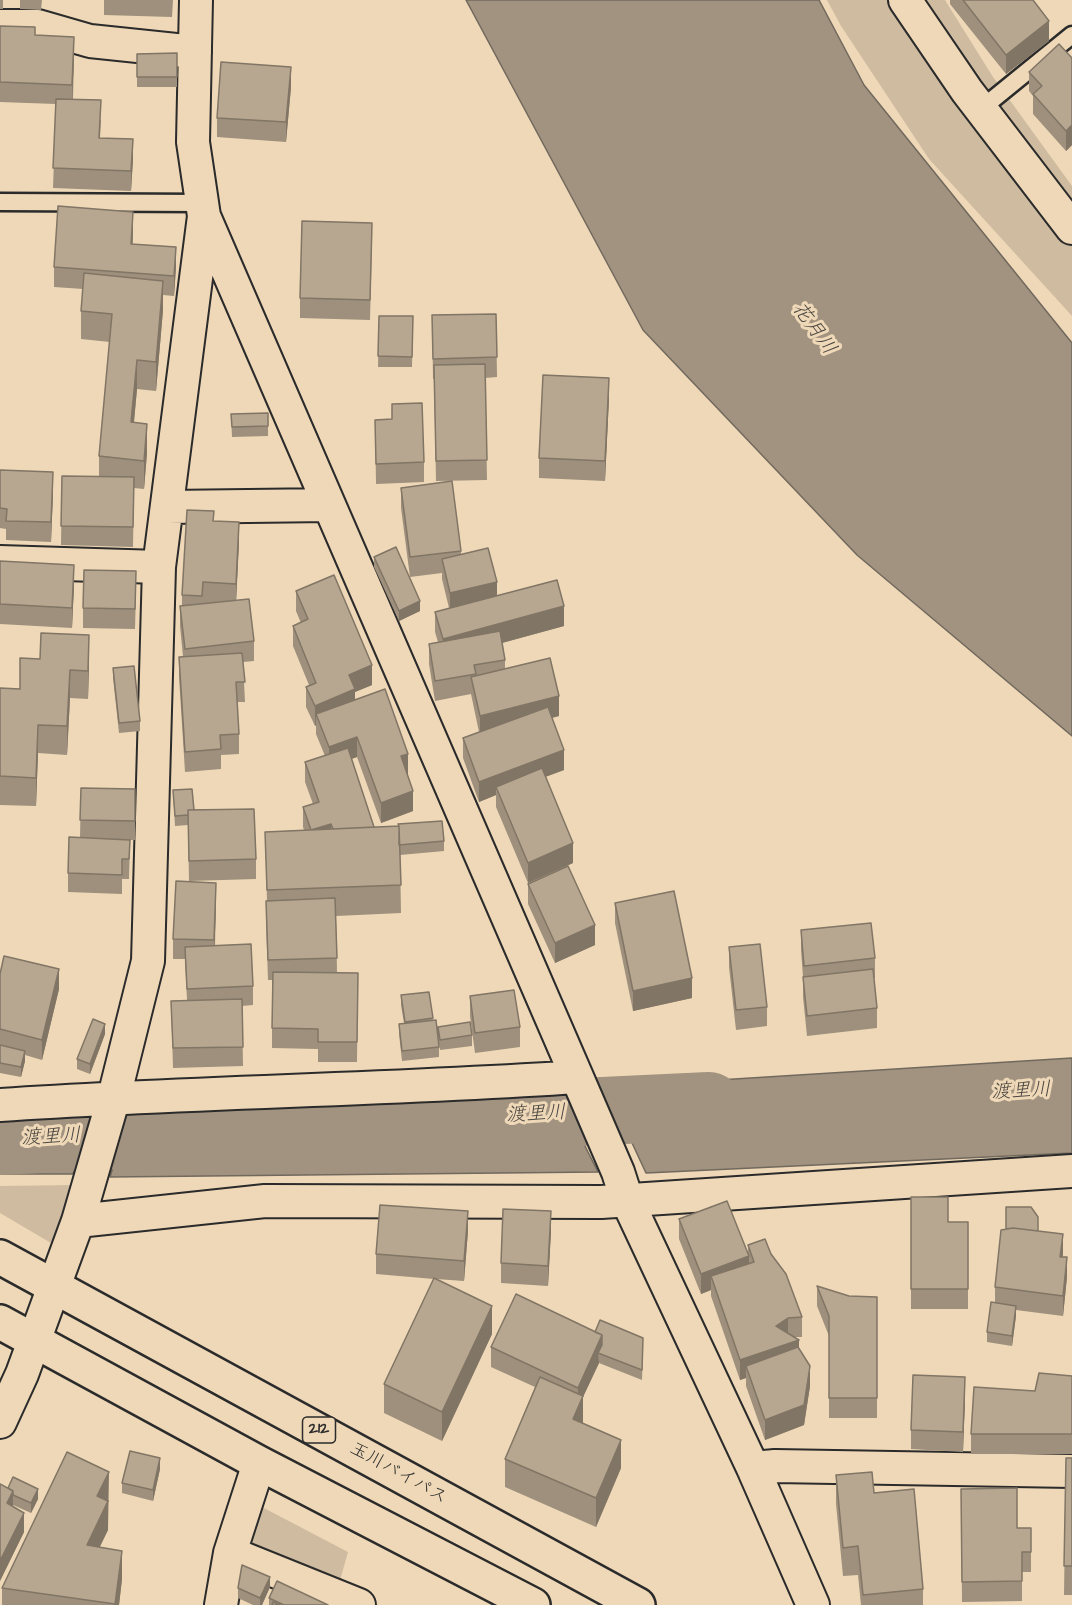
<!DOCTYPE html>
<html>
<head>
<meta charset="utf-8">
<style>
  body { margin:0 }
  canvas { display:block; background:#eed8b7 }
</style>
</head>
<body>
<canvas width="1072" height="1605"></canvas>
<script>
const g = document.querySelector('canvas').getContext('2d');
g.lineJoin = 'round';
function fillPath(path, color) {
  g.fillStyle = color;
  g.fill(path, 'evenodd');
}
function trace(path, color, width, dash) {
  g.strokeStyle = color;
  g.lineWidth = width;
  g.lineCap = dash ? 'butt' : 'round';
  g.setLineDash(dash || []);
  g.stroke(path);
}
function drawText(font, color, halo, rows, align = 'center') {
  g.font = font + ' "Architects Daughter","Klee One",sans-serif';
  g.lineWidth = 6;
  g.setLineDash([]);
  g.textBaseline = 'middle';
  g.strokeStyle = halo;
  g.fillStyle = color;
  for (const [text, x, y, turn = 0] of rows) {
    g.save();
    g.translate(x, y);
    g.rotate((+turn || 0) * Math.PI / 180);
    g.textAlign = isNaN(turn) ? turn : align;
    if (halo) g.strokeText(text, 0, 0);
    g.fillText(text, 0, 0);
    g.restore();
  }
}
fillPath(new Path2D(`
  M827 0H945L993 77 1072 186V316L929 159 841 26Z
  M76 1185 56 1246 0 1213V1186Z
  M262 1507 348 1552 339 1584 246 1546Z`), '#cfbca0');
const water = new Path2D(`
  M466 0H819L864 85 1072 343V736L857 555 643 330Z
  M1072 1058V1153L646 1173 606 1087Z
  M557 1090 598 1172 110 1177 130 1113Z
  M91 1120 73 1174H0V1127Z`);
fillPath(water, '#a29380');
trace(water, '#72695e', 1.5);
trace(new Path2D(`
  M475 1117 709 1106
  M0 1141 217 1130`), '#a29380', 68);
const lane = new Path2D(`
  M981 109 1072 35
  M0 202 202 203`);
const street = new Path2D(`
  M905 0 967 91 1072 228
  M0 26H38L90 41 195 52
  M204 216 577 1077 618 1172 627 1200 753 1468 813 1605
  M167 507 329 505
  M0 562 159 567
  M0 1105C192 1092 385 1090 577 1077
  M78 1221 265 1201 601 1202 1072 1171
  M0 1422 22 1374 78 1221 114 1097 148 961 159 567 204 216 193 142 196 0
  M753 1468 775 1466 1072 1471
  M230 1553 359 1605
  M221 1605 230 1553 259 1463`);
const highway = new Path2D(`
  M0 1257 638 1605
  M0 1322 259 1463 533 1605`);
trace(lane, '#2b2b2b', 21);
trace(street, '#2b2b2b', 36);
trace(highway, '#2b2b2b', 38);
trace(lane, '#eed8b7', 16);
trace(street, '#eed8b7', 32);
trace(highway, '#eed8b7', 33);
fillPath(new Path2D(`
  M0 0H3V9H0Z
  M20 0H42L41 10 20 9Z
  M104 0H173L172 17 104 15Z
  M950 0H1033L1049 41 1006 74 950 4Z
  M0 26 35 35 74 57 73 99 101 120 100 138 133 159 131 191 53 188 56 104 0 102Z
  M177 53V87H137V54Z
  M1072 58V145L1066 151 1033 114V96L1029 91V72Z
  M291 87 286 142 217 137V118Z
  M133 232V244L176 267 174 296 163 295V310L156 391 137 389 134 423 147 453 144 489 134 488 133 547 61 545 62 476H99V456L110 342 81 339V311L83 289 54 287V267Z
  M372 242 370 320 300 318V298Z
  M496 314 497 377 485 378 487 480 436 481 434 379H433L432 315Z
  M379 316H413L412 367H378Z
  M609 398 605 481 539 478V458Z
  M268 413V436L232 437 231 414Z
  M392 419 424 462V482L376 484 375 420Z
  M0 470 53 492 51 542 6 540V529L0 528Z
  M401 488 461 551V554L497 596 564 626 502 643 505 660V669L559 716 552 718 564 770 545 777 573 863 528 883 496 807V795L479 802 463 758V738L479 732 471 694 435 701 429 664V644L438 642 435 632V612L449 608 442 579V573L410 577 401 508Z
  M239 542 236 600 254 641V661L243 662 245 702H237L239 734V754L221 755V769L185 772 179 677V657H183L180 626V606H182V595Z
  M374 557 420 611 399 621 374 567Z
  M0 561 74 585 72 628 0 624Z
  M136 591 135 629 83 628V608Z
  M296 591 372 685 355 692V700L408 774H407L413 811 381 823 357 757 351 759 374 827 444 841V851L400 855 401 913 336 916 337 973H358L357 1062H318V1049L272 1048V980H268L266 921V901H267L265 832 304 830 303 827V807L313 804 305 782V762L325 756 316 734V725L315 726 306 707V687L309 685 293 646V626L301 623 296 611Z
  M20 658 89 664 88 699 70 698 67 755 38 753 36 806 0 805V688L20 689Z
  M113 668 140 721V731L119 733 113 678Z
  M81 788 135 789V840H128H130L129 879H122V894L68 892V873L80 838Z
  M173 790 194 810 256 859V879L189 881 188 825 175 826Z
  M528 884 595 945 555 963 528 904Z
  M216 902 215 946 253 986V1005L242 1006 243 1066 173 1068 171 1001 187 1000 185 959H173V939Z
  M615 903 692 998 633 1011 615 923Z
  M801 930 875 958V978H874L877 1008V1028L807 1036 803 997V977L801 950Z
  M729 947 767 1007V1026L736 1030 729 967Z
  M0 974 59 989 42 1060 25 1055V1061L21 1077 0 1073Z
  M429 992 433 1020 439 1047V1057L402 1061 399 1034V1024L404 1023 401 1005V995Z
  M470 996 520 1027V1047L475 1053 470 1016Z
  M438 1027 472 1035V1046L440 1050 438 1037Z
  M105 1034 90 1074 77 1069V1059Z
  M911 1197 948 1222H968V1309H911Z
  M679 1219 748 1255V1245L771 1254 802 1317V1337H794L799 1348 810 1386 804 1425 765 1440 746 1386V1378L740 1380 711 1296V1290L701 1294 679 1239Z
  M1006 1229 1038 1231 1063 1254V1257L1067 1277 1063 1316 1016 1310V1316L1012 1346 987 1342V1332L995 1303V1287Z
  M468 1231 464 1281 436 1279 492 1334 442 1441 384 1413V1384L434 1279 376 1274V1254Z
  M551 1231 548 1286 501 1283V1263Z
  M817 1286 849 1296 877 1297V1418H829V1336L817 1306Z
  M491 1347 643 1349 642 1380 599 1363 583 1397V1423L621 1468 596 1527 505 1487V1459L535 1387 491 1367Z
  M1072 1376V1454H971V1434L1035 1391Z
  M965 1397 963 1452 911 1449V1430Z
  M1066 1458H1072V1595H1064Z
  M160 1469 153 1501 122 1493V1483Z
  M836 1475 874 1493 923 1589V1605H861L858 1575 843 1576 836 1504Z
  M8 1488 38 1499 31 1513 13 1505 24 1532 0 1581Z
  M961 1489 1017 1528H1031V1572H1022V1601L962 1602Z
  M109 1500 108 1502V1530L99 1547 122 1579 119 1605H2V1588Z
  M270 1587 262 1605H253L238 1598V1588Z
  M269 1598 328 1605H269Z`), '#9e907c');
fillPath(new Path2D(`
  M1049 21V41L1006 74V55Z
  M74 37V57L72 104V85Z
  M291 67V87L286 142V122Z
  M1072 125V145L1066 151V131Z
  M133 139V159L131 191V171Z
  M133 212V232L131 264V244Z
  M176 247V267L174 296V276Z
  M163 281V310L156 391V362Z
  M137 360V389L131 451V422Z
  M609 378V398L605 481V461Z
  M147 424V453L144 489V461Z
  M53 472V492L51 542V522Z
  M239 522V542L236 604V584Z
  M74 565V585L72 628V608Z
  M497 582V601L450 613V593Z
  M420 601V611L399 621V611Z
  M564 606V626L443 659V639Z
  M89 635V664L88 699V671Z
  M372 665V685L355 692V709L316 714V725L315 726V706L349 675Z
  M70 670V698L67 755V726Z
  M559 696V716L480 735V716Z
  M38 725V753L36 806V778Z
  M357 737V757L329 767V747Z
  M564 750V770L499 794 496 787V795L479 802V782Z
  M408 754V774L401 776V756Z
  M413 791V811L381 823V803Z
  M331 824V844L311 830Z
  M573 843V863L528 883V863Z
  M216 883V902L214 960V940Z
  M595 925V945L555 963V943Z
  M59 969V989L42 1060V1040Z
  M692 978V998L633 1011V991Z
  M105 1024V1034L90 1074V1064Z
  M25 1051V1061L21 1077V1067Z
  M468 1211V1231L464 1281V1261Z
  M551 1211V1231L548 1286V1266Z
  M1063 1234V1254L1060 1277V1257Z
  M749 1256V1276H711V1290L701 1294V1274Z
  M1067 1257V1277L1063 1316V1296Z
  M492 1306V1334L442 1441V1412Z
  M1016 1306V1316L1012 1346V1336Z
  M788 1318V1338L776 1326Z
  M602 1335V1355L598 1353 599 1363 583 1397V1424L573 1419 578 1407V1388Z
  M799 1340V1360L746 1366V1378L740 1380V1360Z
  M810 1366V1386L804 1425 765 1440V1420Z
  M965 1377V1397L963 1452V1432Z
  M621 1440V1468L596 1527V1498Z
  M160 1458V1469L153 1501V1490Z
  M109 1472 108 1530 87 1574V1545L97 1496Z
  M38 1489V1499L31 1513V1503Z
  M13 1491V1511L7 1503Z
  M24 1513V1532L0 1581V1561Z
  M122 1551V1579L119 1605H115Z
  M270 1577V1587L262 1605H260V1598Z`), '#817565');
const building = new Path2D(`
  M963 0H1033L1049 21 1006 55Z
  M0 26 35 27V35L74 37 72 85 0 82Z
  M1059 44 1072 58V125L1066 131 1033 94 1042 86 1029 72Z
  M177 53V77H137V54Z
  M221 62 291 67 286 122 217 118Z
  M56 99 101 100 99 138 133 139 131 171 53 168Z
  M58 206 133 212 131 244 176 247 174 276 54 267Z
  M302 221 372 223 370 300 300 298Z
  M84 273 163 281 156 362 137 360 131 422 147 424 144 461 99 456 112 314 81 311Z
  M496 314 497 357 433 359 432 315Z
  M379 316H413L412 357 378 356Z
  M485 364 487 460 436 461 434 365Z
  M543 375 609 378 605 461 539 458Z
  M422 403 424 462 376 464 375 420 392 419V404Z
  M268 413V426L232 427 231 414Z
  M0 470 53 472 51 522 6 521 7 509 0 508Z
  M62 476 134 477 133 527 61 526Z
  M452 481 461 551 410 557 401 488Z
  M187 510 214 511 213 521 239 522 236 584 203 582 202 596 182 595Z
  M396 547 420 601 399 611 374 557Z
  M488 548 497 582 450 593 442 559Z
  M0 561 74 565 72 608 0 604Z
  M84 570 136 571 135 609 83 608Z
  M334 575 372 665 349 675 355 689 315 706 306 687 316 683 293 626 308 619 296 591Z
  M557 580 564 606 443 639 435 612Z
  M249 599 254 641 185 649 180 606Z
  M500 631 505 660 474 665 476 674 435 681 429 644Z
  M41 633 89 635 88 671 70 670 67 726 38 725 36 778 0 776V688L20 689V658L40 659Z
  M242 653 245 682H236L239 734 220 735 221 749 185 752 179 657Z
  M550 658 559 696 480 716 471 677Z
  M134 666 140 721 119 723 113 668Z
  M385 689 408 754 401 756 413 791 381 803 357 737 329 747 316 714Z
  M548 707 564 750 479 782 463 738Z
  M348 748 374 827 333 829 331 824 311 830 303 807 319 802 305 762Z
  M542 768 573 843 528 863 496 787Z
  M81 788 135 789V821L80 820Z
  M192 789 194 810H188V815L175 816 173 790Z
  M254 809 256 859 189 861 188 810Z
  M442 821 444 841 399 845V826L398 824Z
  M399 826 401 885 267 890 265 832Z
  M69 837 130 840 129 859H122V875L68 873Z
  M568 866 595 925 555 943 528 884Z
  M176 881 216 883 214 940 173 939Z
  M674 891 692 978 633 991 615 903Z
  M335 898 337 958 268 960 266 901Z
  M871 923 875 958 804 966 801 930Z
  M251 944 253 986 187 989 185 947Z
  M760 944 767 1007 736 1010 729 947Z
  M4 956 59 969 42 1040 0 1029V974Z
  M873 969 877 1008 807 1016 803 977Z
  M273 972 358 973 357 1042H318V1029L272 1028Z
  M514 990 520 1027 475 1033 470 996Z
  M429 992 433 1018 405 1022 401 995Z
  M242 999 243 1047 173 1048 171 1001Z
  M93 1019 105 1024 90 1064 77 1059Z
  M436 1020 439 1047 402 1051 399 1024Z
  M470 1022 472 1035 440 1040 438 1027Z
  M0 1045 25 1051 21 1067 0 1063Z
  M911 1197H948V1222H968V1289H911Z
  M727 1201 749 1256 701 1274 679 1219Z
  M380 1205 468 1211 464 1261 376 1254Z
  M1006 1207H1031L1038 1217V1231L1013 1228 1006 1229Z
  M503 1209 551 1211 548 1266 501 1263Z
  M1013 1228 1063 1234 1060 1257H1067L1063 1296 995 1287 1001 1230Z
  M765 1239 771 1254 786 1274 802 1317 788 1318 776 1326 799 1340 740 1360 711 1276 754 1262 748 1245Z
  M434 1278 492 1306 442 1412 384 1384Z
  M817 1286 849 1296 877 1297V1398H829V1316Z
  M516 1294 602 1335 578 1388 491 1347Z
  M991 1302 1016 1306 1012 1336 987 1332Z
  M600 1320 643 1338 642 1370 598 1353 602 1345V1335L595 1332Z
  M798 1347 810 1366 804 1405 765 1420 746 1366Z
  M1039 1373 1072 1376V1434H971L974 1387 1035 1391Z
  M913 1375 965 1377 963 1432 911 1430Z
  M540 1377 583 1396 573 1419 621 1440 596 1498 505 1459Z
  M130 1451 160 1458 153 1490 122 1483Z
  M67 1452 109 1472 97 1496 108 1501 87 1545 122 1551 115 1604 2 1588Z
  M1066 1458H1072V1566H1064Z
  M872 1472 874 1493 914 1489 923 1589 863 1595 858 1546 843 1548 836 1475Z
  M13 1477 38 1489 31 1503 13 1495V1491L8 1488Z
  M0 1484 13 1491 7 1503 24 1513 0 1561Z
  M1017 1488V1528H1031V1552H1022V1581L962 1582 961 1489Z
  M242 1565 270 1577 260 1598 238 1588Z
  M277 1581 328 1605H284L269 1598Z
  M273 1602 280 1605H272Z`);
fillPath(building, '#b8a790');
trace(building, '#817565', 1.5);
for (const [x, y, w] of [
  [319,1430,33]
]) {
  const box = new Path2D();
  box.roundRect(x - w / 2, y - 13, w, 26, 4.5);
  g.fillStyle = '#eed8b7';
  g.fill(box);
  trace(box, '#2b2b2b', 1.5);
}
drawText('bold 16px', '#2b2b2b', null, [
  ["212",319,1430]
]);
drawText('18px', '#2b2b2b', '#eed8b7', [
  ["玉川バイパス",398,1474,29]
]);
drawText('italic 20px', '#494540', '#eed8b7', [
  ["花月川",813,329,54],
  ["渡里川",1021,1092,-3],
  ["渡里川",536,1115,-3],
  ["渡里川",51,1138,-3]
]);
</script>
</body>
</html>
